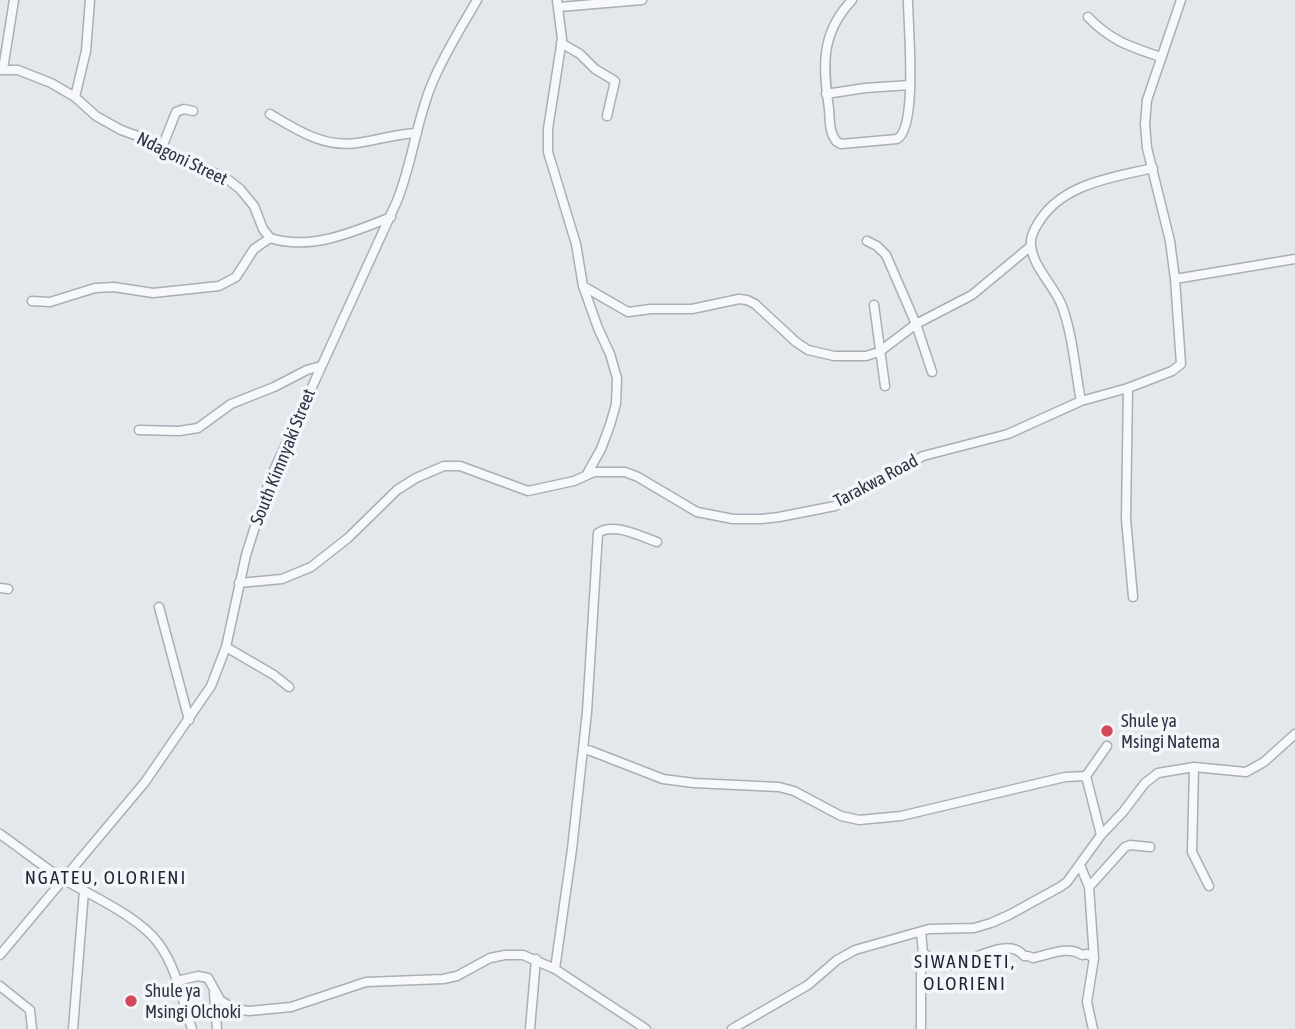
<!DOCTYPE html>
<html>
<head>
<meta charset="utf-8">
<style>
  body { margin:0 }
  canvas { display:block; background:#e4e7ec }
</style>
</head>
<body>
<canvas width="1295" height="1029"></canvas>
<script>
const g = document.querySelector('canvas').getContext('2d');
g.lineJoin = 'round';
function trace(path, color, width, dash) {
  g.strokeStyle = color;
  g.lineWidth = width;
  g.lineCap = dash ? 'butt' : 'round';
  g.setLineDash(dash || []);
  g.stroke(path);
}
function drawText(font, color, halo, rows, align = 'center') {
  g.font = font + ' "Asap Condensed",sans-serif';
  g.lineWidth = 7;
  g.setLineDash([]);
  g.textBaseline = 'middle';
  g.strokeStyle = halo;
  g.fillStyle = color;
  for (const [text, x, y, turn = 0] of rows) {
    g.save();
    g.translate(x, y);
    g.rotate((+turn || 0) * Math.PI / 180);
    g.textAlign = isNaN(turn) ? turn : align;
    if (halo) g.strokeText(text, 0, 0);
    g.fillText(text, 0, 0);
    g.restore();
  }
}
const minor = new Path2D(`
  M557 0 562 39 548 129V152L576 244 583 286 598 328 610 354 617 378 616 404 610 425 601 449 587 474
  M852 0C820 34 823 66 829 109 830 120 829 132 836 141L841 144 897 139C918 128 908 25 908 0
  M559 7 642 0
  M1088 17C1111 41 1131 47 1161 57
  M561 43 580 54 595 69 615 81 607 116
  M3 69 14 0
  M0 70H18L51 83 75 97 96 116 121 130 146 139 158 148 226 178 240 189 254 206 263 229 270 238C310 251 354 232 391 217
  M826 94 865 88 910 85
  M75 97 86 51 90 0
  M270 114C297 130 324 148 357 143 377 140 396 134 417 133
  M161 150 176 112 184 109 193 111
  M867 241 877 246 886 255 916 324 932 372
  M1175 279 1295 259
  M583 286 628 312 651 309H692L739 299 747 300 755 304 796 342 808 350 834 356H866L879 352 916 324 972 295 1031 246
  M32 301 50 302 95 288 114 287 153 293 219 286 236 277 254 249 270 238
  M874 305 885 386
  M1128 388 1126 519 1133 597
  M1081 401C1075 370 1073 336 1062 306 1054 285 1033 268 1031 245 1030 238 1034 230 1037 225 1060 184 1110 178 1153 168
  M139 430 179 431 198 428 231 404 274 387 307 370 321 366
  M239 583 282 579 311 567 348 538 397 490 416 478 444 466H460L528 491 574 481 594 472H625L638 477 697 512 733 519H761L779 517 835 506 923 456 1008 434 1081 401 1128 388 1172 371 1181 364 1175 279 1170 241 1147 148 1145 124 1147 100 1181 0
  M0 588 8 589
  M159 607 189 720
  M226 647 274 675 289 687
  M583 749 591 751 663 779 694 783 779 787 794 791 841 816 859 820 901 816 1065 777 1086 776
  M1194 767 1192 852 1209 886
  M0 834C20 848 40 864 61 878 90 895 140 917 159 944 177 969 182 1000 192 1029
  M1101 835 1086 776 1107 746
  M1080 865 1089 887 1094 958 1087 1002 1093 1029
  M1089 887 1125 847 1130 845 1150 847
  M923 953 945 966C967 966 1007 934 1024 956H1028L1033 958C1048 955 1069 945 1082 955L1087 954 1094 958
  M0 955 145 782 211 686 226 647 246 555 270 479 397 201C412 164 416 123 431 86 443 56 461 28 477 0
  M555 969 572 849 587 712 598 533C613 522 640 536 657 542
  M177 981 198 976 208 978 220 1000 234 1009 249 1011 291 1007 366 982 443 979 457 976 490 958 505 955H523L555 969 646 1029
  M0 986 30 1010 32 1029
  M214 993 217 1029
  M73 1029 84 891
  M530 1029 536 959
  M732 1029 808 985 837 960 855 950 929 929 974 928 991 923 1009 915 1060 887 1067 882 1101 835 1123 812 1145 783 1158 773 1194 767 1246 772 1264 762 1295 734
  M921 1029V974L923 953 921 932`);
trace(minor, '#a9aeb7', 11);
trace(minor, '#f7f8fa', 8);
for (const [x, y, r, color] of [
  [1107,731,7,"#d1495b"],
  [131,1001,7,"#d1495b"]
]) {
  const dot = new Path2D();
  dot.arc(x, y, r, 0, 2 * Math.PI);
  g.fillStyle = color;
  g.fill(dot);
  trace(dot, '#f4f6f9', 2.5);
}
drawText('18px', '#2b3445', '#f4f6f9', [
  ["Ndagoni Street",182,159,26],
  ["South Kimnyaki Street",283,457,-68],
  ["Tarakwa Road",876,481,-28]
]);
drawText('18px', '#2b3445', '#f4f6f9', [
  ["Shule ya",1121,721],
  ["Msingi Natema",1121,742],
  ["Shule ya",145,991],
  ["Msingi Olchoki",145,1012]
], 'left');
g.letterSpacing = '2px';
drawText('19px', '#1d2536', '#f4f6f9', [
  ["NGATEU, OLORIENI",106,878],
  ["SIWANDETI,",965,962],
  ["OLORIENI",965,984]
]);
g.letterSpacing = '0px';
</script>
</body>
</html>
